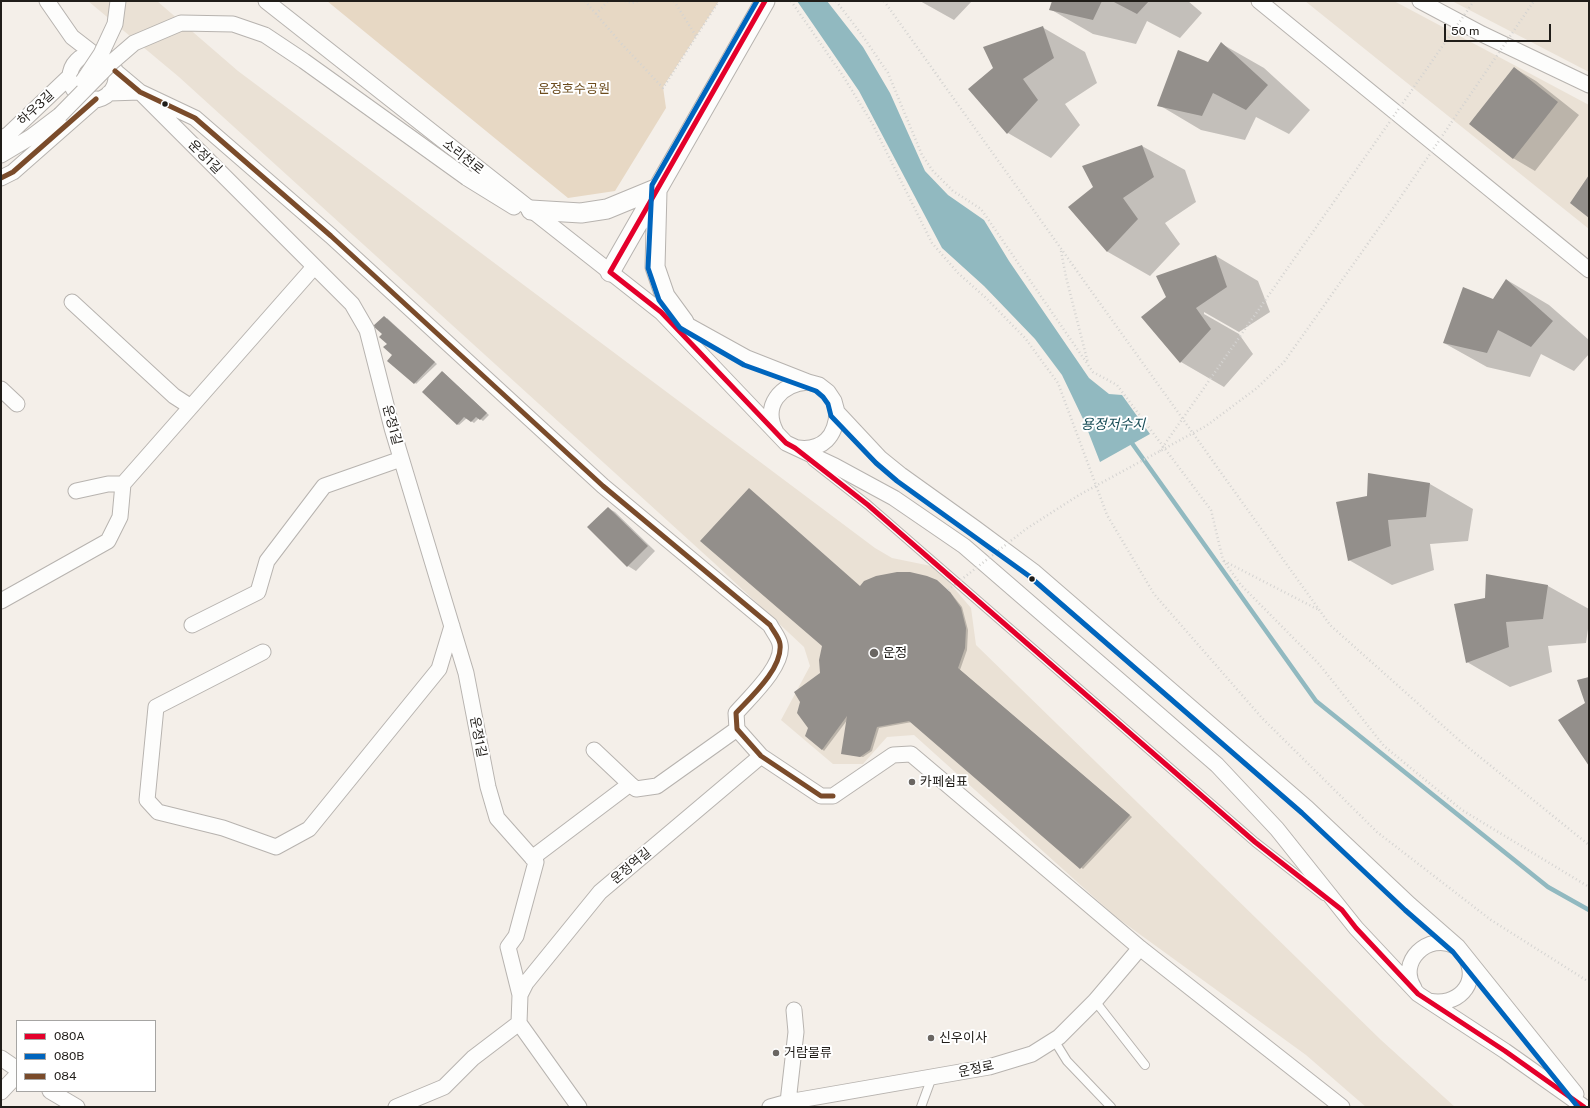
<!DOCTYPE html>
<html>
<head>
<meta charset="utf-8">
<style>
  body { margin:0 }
  #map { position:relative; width:1590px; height:1108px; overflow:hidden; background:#f4efe9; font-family:"Public Sans",sans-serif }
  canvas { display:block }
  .frame { position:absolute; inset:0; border:2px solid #201d19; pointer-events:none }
  .legend { position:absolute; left:16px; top:1020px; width:140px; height:72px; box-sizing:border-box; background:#fff; border:1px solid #a6a5a3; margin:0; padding:5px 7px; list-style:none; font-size:12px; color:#201d19 }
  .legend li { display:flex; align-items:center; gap:8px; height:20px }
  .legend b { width:20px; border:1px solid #a6a5a3 }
  .scale { position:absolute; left:1444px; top:24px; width:107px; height:18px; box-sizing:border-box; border:2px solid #201d19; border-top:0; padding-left:5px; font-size:12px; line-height:14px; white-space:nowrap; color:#201d19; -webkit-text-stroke:3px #fff; paint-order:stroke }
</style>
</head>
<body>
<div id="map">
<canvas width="1590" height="1108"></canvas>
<div class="frame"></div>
<ul class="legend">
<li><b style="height:5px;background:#e4002b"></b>080A</li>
<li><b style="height:5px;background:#0065bd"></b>080B</li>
<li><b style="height:5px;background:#7a4b2a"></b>084</li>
</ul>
<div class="scale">50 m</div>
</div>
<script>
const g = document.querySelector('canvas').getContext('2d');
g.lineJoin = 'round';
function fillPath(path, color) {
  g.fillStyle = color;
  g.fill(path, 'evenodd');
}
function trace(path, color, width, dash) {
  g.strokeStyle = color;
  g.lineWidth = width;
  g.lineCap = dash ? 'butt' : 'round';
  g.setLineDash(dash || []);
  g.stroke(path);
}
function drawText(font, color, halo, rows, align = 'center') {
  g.font = font + ' "Public Sans","Noto Sans KR",sans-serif';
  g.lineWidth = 4;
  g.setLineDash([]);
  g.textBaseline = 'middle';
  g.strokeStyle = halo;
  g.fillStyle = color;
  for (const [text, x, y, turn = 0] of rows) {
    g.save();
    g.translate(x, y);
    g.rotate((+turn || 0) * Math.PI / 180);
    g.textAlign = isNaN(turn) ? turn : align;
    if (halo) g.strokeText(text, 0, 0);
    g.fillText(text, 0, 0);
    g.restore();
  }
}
fillPath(new Path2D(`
  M88 1H157L238 71 875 548 892 558 936 567 971 608 976 645 1381 1040 1455 1107H1366L1306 1055 1116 917 914 735 887 737 863 764H833L781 720 810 666 804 647 713 562 179 77Z
  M1305 1H1394L1589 105V229Z
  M1452 1H1589V72Z`), '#eae1d5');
fillPath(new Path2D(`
  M327 1H719L663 87 666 108 615 191 568 198Z`), '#e7d8c4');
fillPath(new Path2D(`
  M797 1H827L863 47 890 93 925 171 948 195 984 220 1009 261 1089 378 1109 394 1122 395 1150 434 1100 462 1084 421 1062 375 1035 339 984 286 942 248 859 91Z`), '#91b9c0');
fillPath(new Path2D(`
  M920 1H972L954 20Z
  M1053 1H1188L1202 13 1180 38 1147 21 1136 44 1093 34 1050 9Z
  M1042 27 1085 52 1097 83 1065 104 1080 125 1051 158 1008 133 970 89Z
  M1222 44 1264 68 1310 110 1289 134 1256 117 1245 140 1201 130 1159 105 1208 63Z
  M1514 68 1536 81 1579 115 1535 171 1513 158Z
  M1142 146 1185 170 1196 202 1165 223 1180 244 1150 276 1108 252 1070 207 1094 187 1084 166Z
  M1216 256 1258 281 1270 312 1239 332 1204 312V314L1239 334 1253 354 1224 387 1181 362 1143 317Z
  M1507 280 1549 305 1589 340V354L1574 371 1541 354 1530 377 1487 367 1444 343 1493 300Z
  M387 318 437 364 416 384 394 355 383 334Z
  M443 372 489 415 483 421 479 418 474 423 467 418 459 425 457 424Z
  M1369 474 1430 484 1473 509 1468 541 1430 544 1434 570 1392 585 1349 560 1368 497Z
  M608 508 615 512 655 551 636 571 628 566 588 527Z
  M1487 576 1548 586 1589 609V622L1586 643 1548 646 1552 672 1510 687 1467 662 1486 599Z
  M860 587 950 592 962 607 968 630 967 650 960 670 1132 817 1083 869 912 722 879 728 872 751 863 757 845 754 848 719 824 751 822 749 821 673Z`), '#0003');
trace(new Path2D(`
  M1129 439 1316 701 1548 887 1589 910`), '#91b9c0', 4.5);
fillPath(new Path2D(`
  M1052 1H1102L1093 20 1049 10Z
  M1112 1H1149L1137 14Z
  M1043 26 1054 58 1023 79 1038 100 1007 134 968 89 993 68 983 47Z
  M1221 42 1268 85 1246 110 1213 93 1202 116 1157 106 1178 50 1208 62Z
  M1514 67 1558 102 1513 159 1469 124Z
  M1142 145 1154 177 1123 198 1138 219 1107 252 1068 207 1093 187 1082 166Z
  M1589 175V218L1570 203Z
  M1216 255 1227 287 1196 308 1211 329 1180 363 1141 317 1166 297 1156 276Z
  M1506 279 1553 321 1531 347 1498 330 1487 353 1443 343 1463 287 1493 299Z
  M384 316 435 362 414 384 387 361 392 355 383 347 387 344 379 337 382 334 373 326Z
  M442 371 487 413 480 420 476 417 471 422 464 417 457 425 422 392Z
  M1368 473 1430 483 1426 517 1388 520 1391 546 1348 561 1336 502 1367 496Z
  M749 488 860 586 864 581 876 576 897 572H910L927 576 937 580 950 592 961 608 966 628 965 648 958 668 1130 815 1080 869 909 721 877 727 870 750 860 757 841 754 847 716 822 750 805 736 808 728 797 713 800 702 794 692 820 673 819 660 822 646 700 541Z
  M608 507 648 546 627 567 587 527Z
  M1486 574 1548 585 1543 619 1506 622 1509 647 1466 663 1454 604 1485 598Z
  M1589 677V766L1558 720 1585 703 1577 680Z`), '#938f8b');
const service = new Path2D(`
  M812 461 868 505 1255 842 1324 896
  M1095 1001 1145 1065
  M1054 1040 1067 1061 1111 1107
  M921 1107 932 1077`);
const minor = new Path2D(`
  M47 1 72 37 94 54
  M266 1 661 312 786 443 835 466 894 498 964 546 1217 765 1277 829 1356 928 1418 994 1505 1051 1584 1107
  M1259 1 1589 270
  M1420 1 1482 34 1589 85
  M70 77a23 23 0 1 1 46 0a23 23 0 1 1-46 0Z
  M115 71 140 92 352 304 367 330 392 428 466 673 488 787 497 818 536 862 516 936 508 947 520 995 519 1023 579 1107
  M109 93 140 92 195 118 331 236 603 486 770 625C773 631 779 638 780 644 785 665 749 698 736 713L737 729 761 756 821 796H833L893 755 911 754 1140 948 1342 1107
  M1 139 9 134 70 76
  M1 155 31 137 60 115
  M1 178 13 172 96 99
  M467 178 514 207
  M72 302 174 396 191 407
  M673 317 747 358 808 382 819 385 828 392 834 401 837 412 880 458 901 475 975 528 1033 571 1307 808 1410 905 1458 947 1576 1094
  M1 389 17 404
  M776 432C762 406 780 384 808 382
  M798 448C823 451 836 436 837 412
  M123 484 314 267
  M1 601 108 541 120 517 123 484H108L76 491
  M192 625 258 592 267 561 324 486 401 459
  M263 652 156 707 147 800 158 812 223 828 276 847 309 829 439 669 452 626
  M594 750 630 784 636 789 657 786 737 729
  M532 858 630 784
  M1414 988C1397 962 1428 932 1455 946
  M520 995 526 983 600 892 761 756
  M1429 1001C1456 1007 1480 985 1466 958
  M1 1058 17 1069
  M50 1091 77 1107
  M1 1092 17 1075
  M788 1102 796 1032 794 1010
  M396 1107 444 1087 473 1058 519 1023
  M770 1107 788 1102 989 1067 1032 1054 1059 1037 1095 1001 1140 948`);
const tertiary = new Path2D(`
  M657 191 655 267 665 296 684 322
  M531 210 581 213 607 209 658 188
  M610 272 765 1`);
trace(service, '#b7b3af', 10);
trace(minor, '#b7b3af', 17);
trace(tertiary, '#b7b3af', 21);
trace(new Path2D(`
  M585 1 619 41 663 88 719 1
  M625 1 632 3 638 1
  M674 1 696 36
  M791 1 843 76 872 123 932 243 958 273 986 298 1025 338 1058 383 1107 515 1154 594 1262 718 1377 832 1491 920 1589 982
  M836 1 862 35 888 73 922 155 933 171 953 191 981 209 1093 372 1117 385 1211 510 1223 560 1241 585 1319 664 1384 746 1462 810 1589 887
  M884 1 1330 625 1460 741 1589 845
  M596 14 608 1
  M1061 251 1066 277 1088 363
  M1224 561 1319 610`), '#d4d3d1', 2.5, [1, 3]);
trace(service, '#fdfdfc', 8);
trace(minor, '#fdfdfc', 15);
trace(tertiary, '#fdfdfc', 19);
const minorBridge = new Path2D(`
  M83 81 101 54 115 24 118 1
  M60 115 112 62 134 43 181 23 233 24 265 35 304 61 467 178`);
trace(minorBridge, '#b7b3af', 17, []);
trace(new Path2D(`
  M1160 451 1474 1
  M948 590 1026 529 1079 495 1206 426 1257 388 1284 362 1398 201 1534 1`), '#d4d3d1', 2.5, [1, 3]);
trace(minorBridge, '#fdfdfc', 15);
trace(new Path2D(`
  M765 1 610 272 661 312 786 443 795 448 868 505 1255 842 1342 910 1356 928 1418 994 1505 1051 1584 1107`), '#e4002b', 5);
trace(new Path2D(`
  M757 1 652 185 648 268 659 300 680 328 744 365 816 391 823 397 828 404 831 416 876 463 897 481 1029 576 1302 813 1405 910 1453 952 1578 1107`), '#0065bd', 5);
trace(new Path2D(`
  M115 71 140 92 195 118 331 236 603 486 770 625C773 631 779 637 780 644 783 668 751 697 736 713L737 729 761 756 821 796H833
  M1 178 13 172 96 99`), '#7a4b2a', 5);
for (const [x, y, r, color] of [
  [165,104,3.5,"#201d19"],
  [1032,579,3.5,"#201d19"],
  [874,653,5,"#6a6662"],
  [912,782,4,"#6a6662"],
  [931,1038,4,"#6a6662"],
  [776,1053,4,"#6a6662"]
]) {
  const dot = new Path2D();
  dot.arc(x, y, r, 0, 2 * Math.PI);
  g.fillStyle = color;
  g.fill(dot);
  trace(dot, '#fff', 1.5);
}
drawText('13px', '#6c4c1d', '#fff', [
  ["운정호수공원",574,89]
]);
drawText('13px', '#201d19', '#fff', [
  ["하우3길",36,108,-43],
  ["운정1길",205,157,45],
  ["소리천로",463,157,38],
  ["운정1길",392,425,75],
  ["운정1길",478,737,79],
  ["운정역길",631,866,-40],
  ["운정로",976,1069,-12]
]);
drawText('13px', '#201d19', '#fff', [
  ["운정",883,653],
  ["카페쉼표",920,782],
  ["신우이사",939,1038],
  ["거람물류",784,1053]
], 'left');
drawText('italic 14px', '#194e58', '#fff', [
  ["용정저수지",1113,425]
]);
</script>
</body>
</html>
